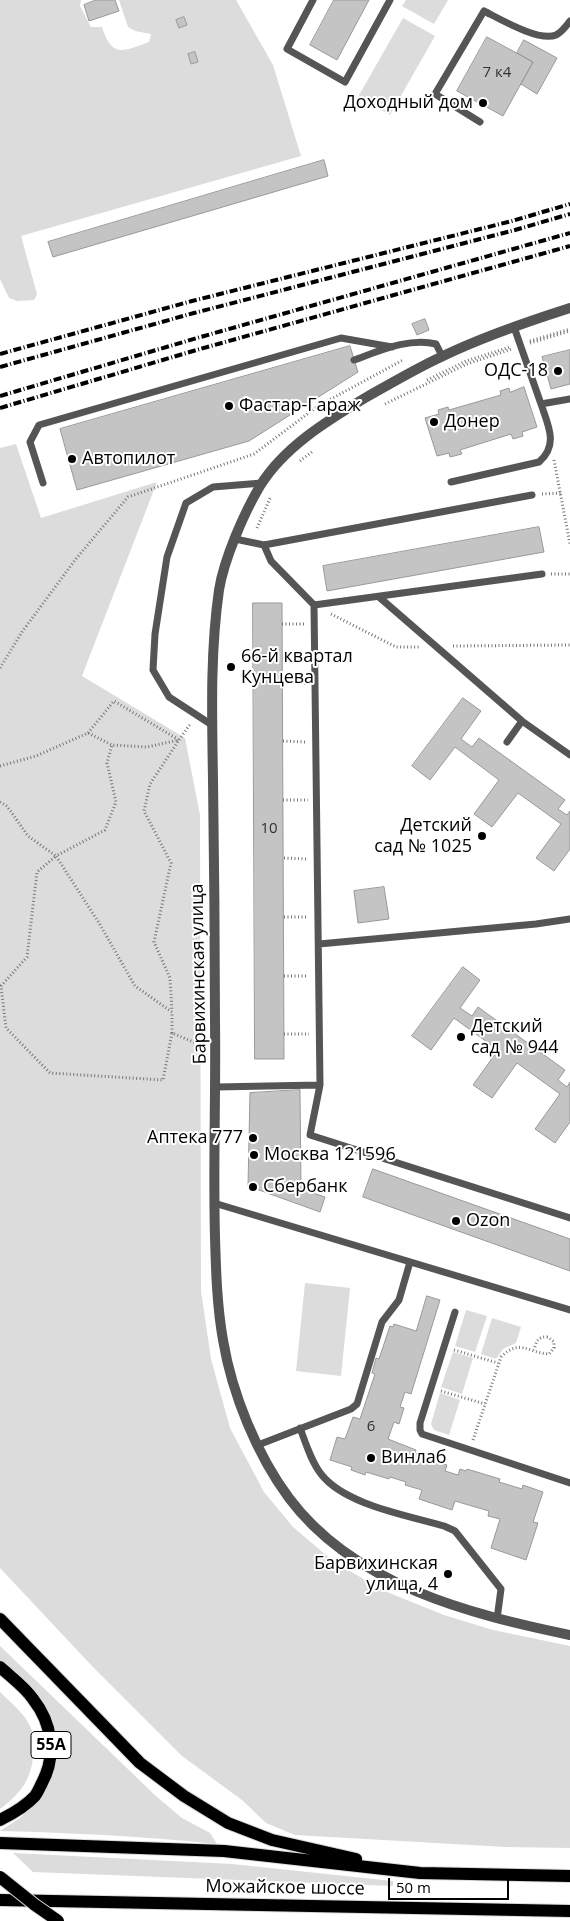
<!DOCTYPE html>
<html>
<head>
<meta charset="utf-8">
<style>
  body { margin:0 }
  #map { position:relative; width:570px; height:1921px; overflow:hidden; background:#fff; font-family:"Open Sans",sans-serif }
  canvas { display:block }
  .scale { position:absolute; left:388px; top:1878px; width:121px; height:22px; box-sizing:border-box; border:2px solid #000; border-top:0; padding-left:6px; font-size:15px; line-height:18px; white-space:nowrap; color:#000; -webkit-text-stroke:4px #fff; paint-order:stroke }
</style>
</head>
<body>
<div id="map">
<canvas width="570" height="1921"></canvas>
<div class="scale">50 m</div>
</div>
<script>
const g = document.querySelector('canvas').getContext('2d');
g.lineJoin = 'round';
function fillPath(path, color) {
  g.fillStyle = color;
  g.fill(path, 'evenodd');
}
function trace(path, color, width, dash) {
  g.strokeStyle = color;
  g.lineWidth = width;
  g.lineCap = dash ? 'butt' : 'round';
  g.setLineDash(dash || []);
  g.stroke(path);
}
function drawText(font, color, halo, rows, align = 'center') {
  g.font = font + ' "Open Sans",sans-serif';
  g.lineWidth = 4;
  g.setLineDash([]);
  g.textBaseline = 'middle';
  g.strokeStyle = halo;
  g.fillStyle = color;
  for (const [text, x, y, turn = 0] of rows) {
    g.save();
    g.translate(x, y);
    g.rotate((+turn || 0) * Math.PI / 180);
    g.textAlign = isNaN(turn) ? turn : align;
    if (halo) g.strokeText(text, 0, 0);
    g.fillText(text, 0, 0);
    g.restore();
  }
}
fillPath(new Path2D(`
  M0 0H81L80 6 91 27H102C112 59 124 51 149 42L151 34 135 31 128 27 119 0H236L273 65 301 156 21 236 37 294 34 300 17 301 9 298 0 279Z
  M406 0H448L434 24 402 6Z
  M403 18 435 36 390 115 358 97Z
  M16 444 41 518 157 482 82 676 185 738 200 815 201 1291 211 1359 230 1428 264 1492 293 1527 333 1561 382 1590 444 1615 493 1630 570 1646V1848L506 1847 295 1835 266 1823 242 1800 182 1756 92 1666 0 1568V448Z
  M305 1283 350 1288 341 1376 296 1371Z
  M466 1310 487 1316 475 1352 455 1346Z
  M492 1318 521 1327 516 1343 503 1349 496 1359 481 1354Z
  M453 1352 473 1358 462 1394 441 1387Z
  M440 1393 460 1400 449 1435 434 1430 431 1424Z
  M0 1646 157 1797 182 1818 210 1833 217 1844C144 1836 73 1833 0 1831L20 1818 40 1799 50 1779 57 1755 55 1734 49 1711 0 1661Z
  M0 1692C11 1703 27 1715 32 1731 33 1735 32 1739 33 1743 35 1774 24 1791 0 1809Z
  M13 1853 232 1864 393 1881V1886L33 1872Z`), '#dcdcdc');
const building = new Path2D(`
  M96 0H115L119 11 89 21 84 5Z
  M334 0H369L337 60 310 45Z
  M184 17 187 25 179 28 176 20Z
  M487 37 533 62 503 116 457 91Z
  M524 40 557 58 537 94 521 84 533 62 517 53Z
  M195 52 198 62 191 64 188 54Z
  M324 160 328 176 53 257 48 242Z
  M425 319 429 330 417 335 412 324Z
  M350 346 358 372 249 441 77 490 60 429Z
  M570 350V384L551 389 542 357Z
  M524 387 537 427 522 432 523 436 513 439 511 434 460 450 462 454 450 457 449 453 437 456 425 418 439 414 438 410 448 407 449 410 501 395 500 391 509 388 510 392Z
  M539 527 544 552 327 591 323 566Z
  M253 603H282L284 1059H255Z
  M463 698 481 711 461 739 472 747 479 738 565 800 558 809 567 815 570 811V849L554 871 536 858 561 824 518 793 492 827 474 814 499 780 455 747 430 780 412 766Z
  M384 887 389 919 358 923 354 891Z
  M463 967 480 980 460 1008 472 1016 478 1007 565 1070 558 1080 567 1087 570 1082V1122L555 1143 535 1129 560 1094 517 1063 492 1098 473 1085 498 1050 454 1018 431 1050 412 1036Z
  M300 1090 301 1189 325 1197 320 1212 248 1186 250 1093Z
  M373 1169 570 1239V1271L363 1197Z
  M427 1296 440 1300 411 1394 405 1392 400 1407 404 1408 399 1424 394 1422 388 1439 416 1450 415 1453 432 1458 431 1460 447 1465 445 1471 458 1475 460 1469 466 1471 467 1469 500 1479 499 1482 522 1489 523 1485 543 1492 533 1522 538 1523 526 1560 491 1548 500 1519 488 1516 489 1511 455 1501 452 1510 419 1499 422 1490 405 1485 406 1482 390 1477 389 1479 366 1472 365 1475 351 1470 352 1467 330 1460 337 1437 345 1439 353 1417 360 1419 375 1374 372 1373 376 1358 379 1359 390 1326 393 1327 394 1324 416 1331Z`);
fillPath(building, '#c4c4c4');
trace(building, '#999', 1);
const primary = new Path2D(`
  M0 1619 140 1763 184 1796 228 1823 272 1840 356 1859
  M0 1667C11 1677 25 1687 33 1699 52 1723 57 1755 42 1783 40 1787 38 1792 35 1796 25 1807 12 1814 0 1820
  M0 1843 224 1851 420 1873 570 1876
  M0 1900 570 1911`);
trace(primary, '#dbdbdb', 14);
trace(new Path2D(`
  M530 341 570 329
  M530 343 570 331
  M427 380 466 361 510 347
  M385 404 467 364 512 349
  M554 460 570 544
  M300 461 313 451
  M542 494 562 493
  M257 528 271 496
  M551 574H570
  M331 614 396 647H419
  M282 624H304
  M453 646 570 645
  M0 668 22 632 75 560 128 497 254 454 318 406 403 360
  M283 682 305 683
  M88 733 114 701 179 740 150 784 144 811 171 863 154 942 170 978 172 1011
  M283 741 305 742
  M0 766 36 756 88 733 112 745
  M283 800H308
  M0 802 7 806 28 836 56 856 37 872 27 957 1 986 6 1028 50 1073 163 1080 172 1033 203 1046
  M284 858 308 859
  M284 917H308
  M284 976H308
  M172 1033V1012L135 986 99 923 56 856 105 830 116 802 107 763 112 745 147 747 179 740 191 723
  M284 1034H309
  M454 1350 498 1363
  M441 1391 485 1404
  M473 1440 501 1357C520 1338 528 1353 549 1354L554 1348V1342L548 1337C538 1336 536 1342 534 1350`), '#777', 3, [1, 2.5]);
trace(new Path2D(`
  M313 0 287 49 345 82 390 0
  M480 122 435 94 484 11C500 19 539 42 556 35 562 32 566 26 570 21
  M514 327 541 404 570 399
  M354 360C379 351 410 337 436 344L442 356
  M451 482 539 462C559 445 548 425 541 404
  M43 483 30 442 39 425 341 338 392 347
  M235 539 264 545 532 495
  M264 545 271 561 314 605 320 1085
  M379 597 522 721 570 755
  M314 605 542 574
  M212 725 169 697 153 670 155 634 167 557 186 503 213 487 262 483
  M507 742 522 721
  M319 944 536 924 570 919
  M216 1087 320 1085 310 1135 570 1218
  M214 1203 570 1310
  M455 1312 420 1423V1430L422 1434 570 1483
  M300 1428C306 1444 311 1461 321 1474 345 1505 407 1515 444 1526L455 1531 501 1589 497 1619
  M258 1445 351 1409 357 1404 382 1322 399 1300 410 1262`), '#555', 7);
trace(new Path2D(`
  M570 308C526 322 482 337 441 357 415 369 390 384 365 398 327 421 284 447 260 486 244 513 224 559 219 590 210 653 212 716 213 780 214 860 215 941 215 1021 216 1093 213 1165 215 1237 216 1272 217 1306 223 1340 232 1394 257 1455 289 1498 354 1585 469 1614 570 1635`), '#555', 10);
trace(primary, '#000', 12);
trace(new Path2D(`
  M0 354 192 301 512 221 570 204
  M0 367 194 313 515 230 570 214
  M0 396 197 338 570 233
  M0 408 200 349 570 246`), '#000', 4, [8, 2.5, 1, 2.5]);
const primaryBridge = new Path2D(`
  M0 1877 35 1905 58 1921`);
trace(primaryBridge, '#dbdbdb', 14, []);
trace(primaryBridge, '#000', 12);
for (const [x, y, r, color] of [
  [483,103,5,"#000"],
  [558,371,5,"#000"],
  [229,406,5,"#000"],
  [434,422,5,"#000"],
  [72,459,5,"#000"],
  [231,667,5,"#000"],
  [482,836,5,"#000"],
  [461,1037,5,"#000"],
  [253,1138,5,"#000"],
  [254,1155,5,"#000"],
  [253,1187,5,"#000"],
  [456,1221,5,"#000"],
  [371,1458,5,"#000"],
  [448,1574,5,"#000"]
]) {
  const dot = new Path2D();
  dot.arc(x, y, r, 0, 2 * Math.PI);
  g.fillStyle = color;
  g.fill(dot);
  trace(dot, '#fff', 2);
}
drawText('15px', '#313131', null, [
  ["7 к4",497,73],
  ["10",269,829],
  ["6",371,1427]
]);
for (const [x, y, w] of [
  [51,1745,40]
]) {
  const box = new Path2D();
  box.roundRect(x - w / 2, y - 13.5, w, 27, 4);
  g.fillStyle = '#fff';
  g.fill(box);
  trace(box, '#000', 1);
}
drawText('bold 16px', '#000', null, [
  ["55А",51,1745]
]);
drawText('18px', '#000', '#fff', [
  ["Доходный дом",473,103,"right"],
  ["ОДС-18",548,371,"right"],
  ["Фастар-Гараж",239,406],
  ["Донер",444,422],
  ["Автопилот",82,459],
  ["66-й квартал",241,657],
  ["Кунцева",241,678],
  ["Детский",472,826,"right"],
  ["сад № 1025",472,847,"right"],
  ["Детский",471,1027],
  ["сад № 944",471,1048],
  ["Аптека 777",243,1138,"right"],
  ["Москва 121596",264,1155],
  ["Сбербанк",263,1187],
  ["Ozon",466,1221],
  ["Винлаб",381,1458],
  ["Барвихинская",438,1564,"right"],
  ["улица, 4",438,1585,"right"]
], 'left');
drawText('18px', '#000', '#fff', [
  ["Барвихинская улица",199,974,-91],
  ["Можайское шоссе",285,1888,1]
]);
</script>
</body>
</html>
